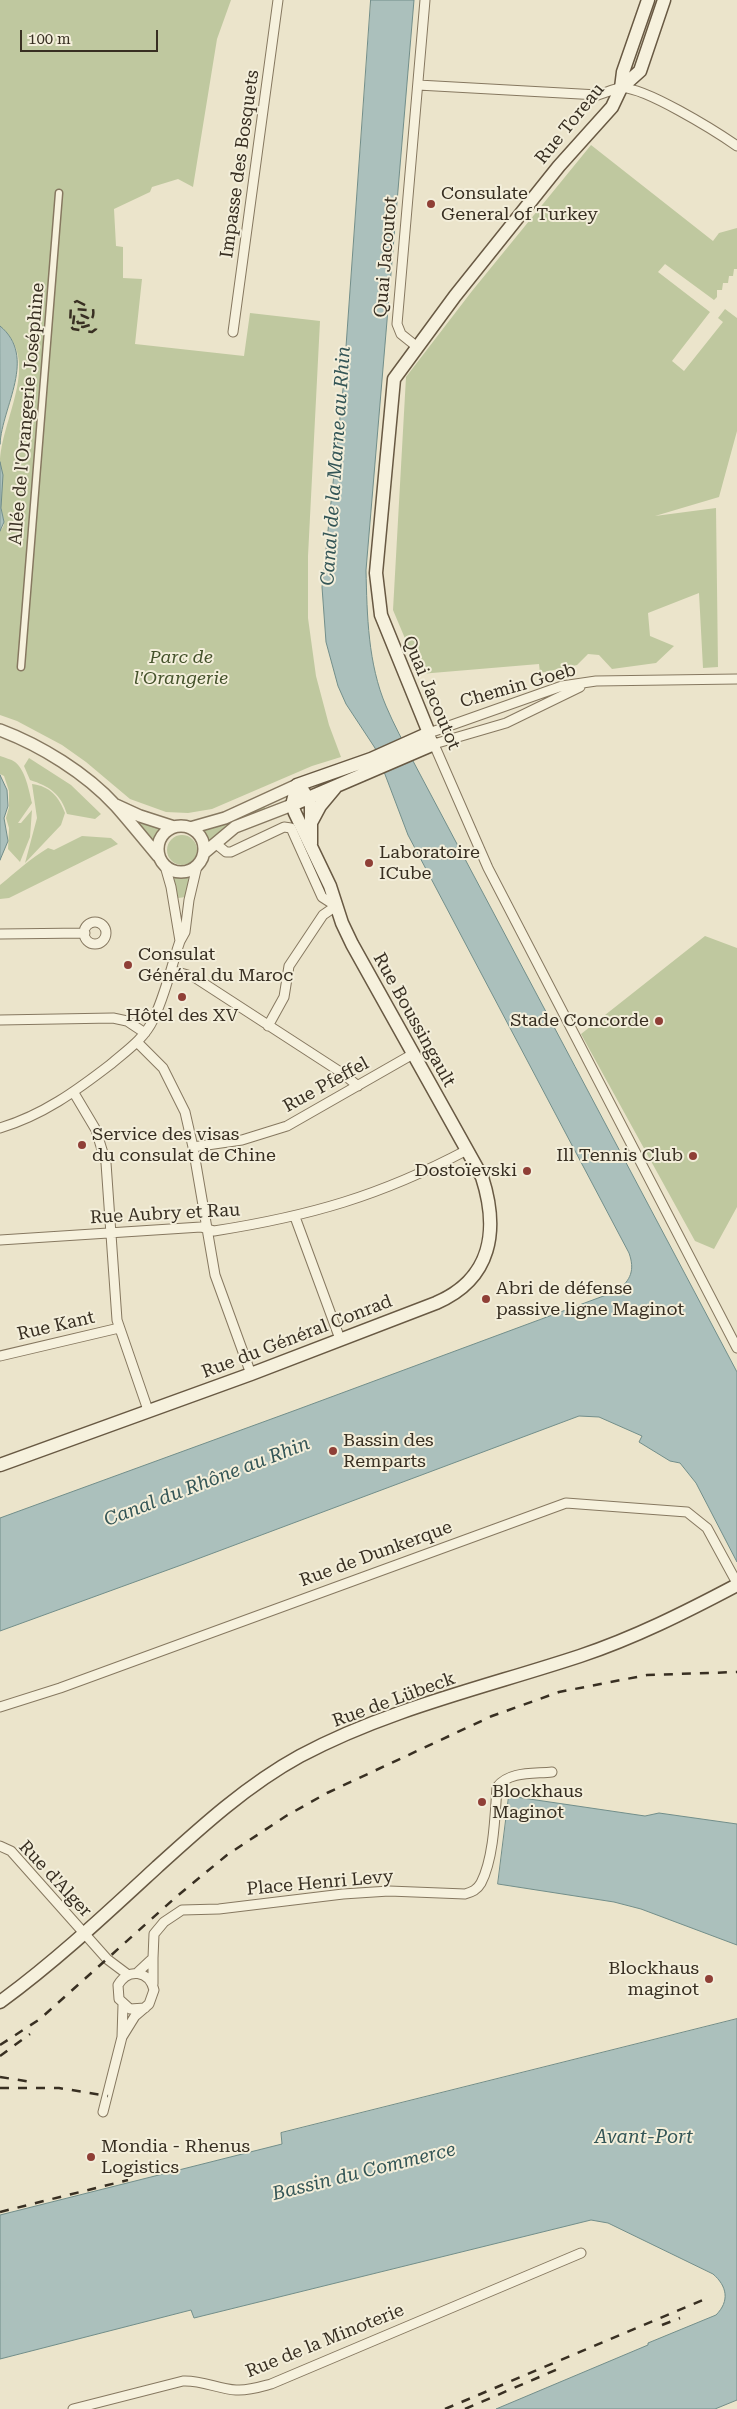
<!DOCTYPE html>
<html>
<head>
<meta charset="utf-8">
<style>
  body { margin:0 }
  #map { position:relative; width:737px; height:2409px; overflow:hidden; background:#ebe4cb; font-family:"Roboto Serif",serif }
  canvas { display:block }
  .scale { position:absolute; left:20px; top:30px; width:138px; height:22px; box-sizing:border-box; border:2px solid #382f22; border-top:0; padding-left:6px; font-size:15px; line-height:18px; white-space:nowrap; color:#382f22; -webkit-text-stroke:4px #f3eeda; paint-order:stroke }
</style>
</head>
<body>
<div id="map">
<canvas width="737" height="2409"></canvas>
<div class="scale">100 m</div>
</div>
<script>
const g = document.querySelector('canvas').getContext('2d');
g.lineJoin = 'round';
function fillPath(path, color) {
  g.fillStyle = color;
  g.fill(path, 'evenodd');
}
function trace(path, color, width, dash) {
  g.strokeStyle = color;
  g.lineWidth = width;
  g.lineCap = dash ? 'butt' : 'round';
  g.setLineDash(dash || []);
  g.stroke(path);
}
function drawText(font, color, halo, rows, align = 'center') {
  g.font = font + ' "Roboto Serif",serif';
  g.lineWidth = 4;
  g.setLineDash([]);
  g.textBaseline = 'middle';
  g.strokeStyle = halo;
  g.fillStyle = color;
  for (const [text, x, y, turn = 0] of rows) {
    g.save();
    g.translate(x, y);
    g.rotate((+turn || 0) * Math.PI / 180);
    g.textAlign = isNaN(turn) ? turn : align;
    if (halo) g.strokeText(text, 0, 0);
    g.fillText(text, 0, 0);
    g.restore();
  }
}
fillPath(new Path2D(`
  M0 0H231L217 39 193 187 178 179 152 187 150 192 114 209 116 246 123 247V278L142 279 135 344 244 356 250 313 320 321 308 556V618L316 676 329 725 341 757 312 766 212 809 188 813 166 812 130 799 86 762 62 745 17 721 0 715V531C2 528 3 528 4 524 4 518 1 512 1 505 0 491 3 477 0 464 0 420 43 362 0 326Z
  M591 145 713 241 719 233 737 228V269H734L733 276H729L728 283H723L722 290H717V297L714 300 665 264 658 272 710 312 672 361 684 371 723 322 718 318 725 309 737 318V431L719 497 655 516 716 508 718 667 703 668 699 593 648 613 650 636 674 646 656 663 612 669 599 655 588 654 577 665 540 673 539 664 420 674 393 610 406 377 472 291Z
  M0 756C5 758 11 759 15 762 26 771 29 791 32 803L18 823H21L32 810 30 837 20 862 8 849 9 828 6 818 9 807V791L4 776 0 774Z
  M29 758 71 785 101 814 95 819 67 814C61 794 49 786 30 780L24 766Z
  M32 784C50 786 59 797 65 813L61 825 25 863 37 818Z
  M264 805 266 810 209 843 203 830Z
  M143 822 162 829 155 842 139 827Z
  M167 850a15 15 0 1 1 30 0a15 15 0 1 1-30 0Z
  M82 836 111 838 118 844 9 898 0 899V885C16 872 30 859 48 848L54 850Z
  M171 876 190 877 186 897 178 898Z
  M705 936 737 948V1207L714 1249 695 1241 581 1034Z`), '#bfc89f');
const water = new Path2D(`
  M371 0H414L366 570C367 615 368 664 386 706 394 725 404 743 413 761L737 1372V1562L696 1483 680 1463 670 1461 639 1442 642 1436 599 1417 579 1416 184 1564 0 1631V1518L296 1410 617 1291C631 1280 635 1270 629 1253L408 835 375 748 346 704 338 686 326 642 322 587 343 389Z
  M0 326C38 357 2 406 0 444Z
  M0 462 3 475 1 508 4 522 0 531Z
  M0 775 7 790 8 806 4 818 8 841 0 860Z
  M509 1796 645 1816 659 1813 737 1824V1945L641 1909 614 1902 498 1884Z
  M737 2019V2400L715 2409H496L648 2345V2343L716 2315C730 2301 727 2286 713 2274L608 2223 591 2220 194 2318 191 2310 0 2359V2215L282 2144 281 2133Z`);
fillPath(water, '#abc0bc');
trace(water, '#728e8a', 1);
const pedestrian = new Path2D(`
  M21 667 59 193`);
const minor = new Path2D(`
  M418 85 598 95C605 93 613 89 620 88 642 85 717 132 737 146
  M233 332 278 0
  M416 346 401 334 397 324 425 0
  M737 679 596 681 562 686 429 733 488 868 737 1348
  M434 744 506 723 580 687
  M215 843 226 852H231L284 827 291 828 322 897 336 906
  M165 866 171 887 180 941
  M84 933a11 11 0 1 1 22 0a11 11 0 1 1-22 0Z
  M0 934 85 933
  M171 970 194 977 342 1073 358 1086
  M0 1020 113 1018 127 1021 145 1033
  M268 1026 284 997 289 966 323 915 336 906
  M137 1042 163 1068 185 1112 193 1147 215 1275 251 1374
  M74 1093 96 1130 106 1163 117 1320 148 1410
  M0 1128C43 1115 76 1091 111 1064 126 1051 144 1039 153 1020 165 996 171 967 180 941L185 932 189 900 197 866
  M193 1147 242 1140 287 1126 413 1054
  M295 1217 340 1339
  M0 1240 201 1227 214 1231C310 1216 380 1196 467 1150
  M0 1356 119 1328
  M0 1707 60 1688 566 1503 687 1512 707 1528 737 1583
  M0 1846 11 1851 107 1959 127 1974
  M153 1958 154 1934 164 1922 182 1910 219 1909 343 1894 389 1891 465 1894C472 1892 477 1890 481 1883 494 1858 495 1815 497 1787 509 1771 534 1774 552 1772
  M138 1972 153 1958V1984
  M122 2037 135 2016 149 2004 154 1990C149 1970 128 1968 118 1985L119 1999 130 2009 145 2008
  M103 2112 122 2037 123 2005
  M73 2409 183 2381C202 2380 218 2389 236 2390 248 2391 260 2387 271 2384L581 2253`);
const tertiary = new Path2D(`
  M0 730C40 745 86 773 116 806 130 822 144 839 158 856
  M116 805 140 816 174 827
  M158 849a23 23 0 1 1 46 0a23 23 0 1 1-46 0Z
  M190 828 225 818 297 785
  M204 853 235 827 292 805`);
const secondary = new Path2D(`
  M621 88 640 71 664 0
  M297 785 371 759 429 733 381 615 376 573 394 379 455 296 559 166 612 107 621 88 623 72 648 0
  M304 792 311 805V844
  M292 805 434 744
  M312 821 320 806 335 788
  M0 1465 251 1374 436 1303C492 1279 499 1230 482 1177L352 944 342 923 330 886 295 813 292 805 297 785
  M0 2002C56 1961 106 1914 157 1867 201 1827 247 1785 300 1756 388 1709 486 1687 580 1656 634 1638 686 1612 737 1585`);
trace(pedestrian, '#867860', 9);
trace(minor, '#867860', 11);
trace(tertiary, '#867860', 14);
trace(secondary, '#685943', 15);
trace(pedestrian, '#f6f1dd', 6);
trace(minor, '#f6f1dd', 9);
trace(tertiary, '#f6f1dd', 11);
trace(secondary, '#f6f1dd', 12);
trace(new Path2D(`
  M77 301 93 309C95 320 89 323 78 323L76 317 81 315 88 318 90 313 87 310 75 309 73 325 83 327 93 324 96 329 92 332 73 329 70 325 71 304Z
  M0 2045 40 2019 176 1897 227 1855 286 1816 327 1793 492 1716 559 1692 647 1675 737 1672
  M0 2056 30 2034
  M0 2077 32 2082
  M0 2088H59L108 2096
  M0 2212 128 2180
  M662 2325 680 2318
  M445 2409 710 2297
  M465 2409 558 2369`), '#382f22', 2.5, [9, 9]);
for (const [x, y, r, color] of [
  [431,204,5,"#8f3f36"],
  [369,863,5,"#8f3f36"],
  [128,965,5,"#8f3f36"],
  [182,997,5,"#8f3f36"],
  [659,1021,5,"#8f3f36"],
  [82,1145,5,"#8f3f36"],
  [693,1156,5,"#8f3f36"],
  [527,1171,5,"#8f3f36"],
  [486,1299,5,"#8f3f36"],
  [333,1451,5,"#8f3f36"],
  [482,1802,5,"#8f3f36"],
  [709,1979,5,"#8f3f36"],
  [91,2157,5,"#8f3f36"]
]) {
  const dot = new Path2D();
  dot.arc(x, y, r, 0, 2 * Math.PI);
  g.fillStyle = color;
  g.fill(dot);
  trace(dot, '#f3eeda', 2);
}
drawText('18px', '#382f22', '#f3eeda', [
  ["Rue Toreau",570,124,-51],
  ["Impasse des Bosquets",240,164,-82],
  ["Quai Jacoutot",386,257,-85],
  ["Allée de l'Orangerie Joséphine",27,414,-85],
  ["Chemin Goeb",518,686,-16],
  ["Quai Jacoutot",431,693,67],
  ["Rue Boussingault",414,1020,61],
  ["Rue Pfeffel",326,1085,-29],
  ["Rue Aubry et Rau",165,1214,-3],
  ["Rue Kant",56,1326,-13],
  ["Rue du Général Conrad",297,1337,-21],
  ["Rue de Dunkerque",376,1554,-20],
  ["Rue de Lübeck",394,1700,-20],
  ["Rue d'Alger",55,1879,47],
  ["Place Henri Levy",320,1883,-5],
  ["Rue de la Minoterie",325,2341,-22]
]);
drawText('18px', '#382f22', '#f3eeda', [
  ["Consulate",441,194],
  ["General of Turkey",441,215],
  ["Laboratoire",379,853],
  ["ICube",379,874],
  ["Consulat",138,955],
  ["Général du Maroc",138,976],
  ["Hôtel des XV",182,1016,"center"],
  ["Stade Concorde",649,1021,"right"],
  ["Service des visas",92,1135],
  ["du consulat de Chine",92,1156],
  ["Ill Tennis Club",683,1156,"right"],
  ["Dostoïevski",517,1171,"right"],
  ["Abri de défense",496,1289],
  ["passive ligne Maginot",496,1310],
  ["Bassin des",343,1441],
  ["Remparts",343,1462],
  ["Blockhaus",492,1792],
  ["Maginot",492,1813],
  ["Blockhaus",699,1969,"right"],
  ["maginot",699,1990,"right"],
  ["Mondia - Rhenus",101,2147],
  ["Logistics",101,2168]
], 'left');
drawText('italic 18px', '#44522b', '#f3eeda', [
  ["Parc de",181,658],
  ["l'Orangerie",181,679]
]);
drawText('italic 19px', '#335556', '#f3eeda', [
  ["Canal de la Marne au Rhin",336,466,-86],
  ["Canal du Rhône au Rhin",207,1482,-21],
  ["Avant-Port",644,2137],
  ["Bassin du Commerce",364,2172,-14]
]);
</script>
</body>
</html>
